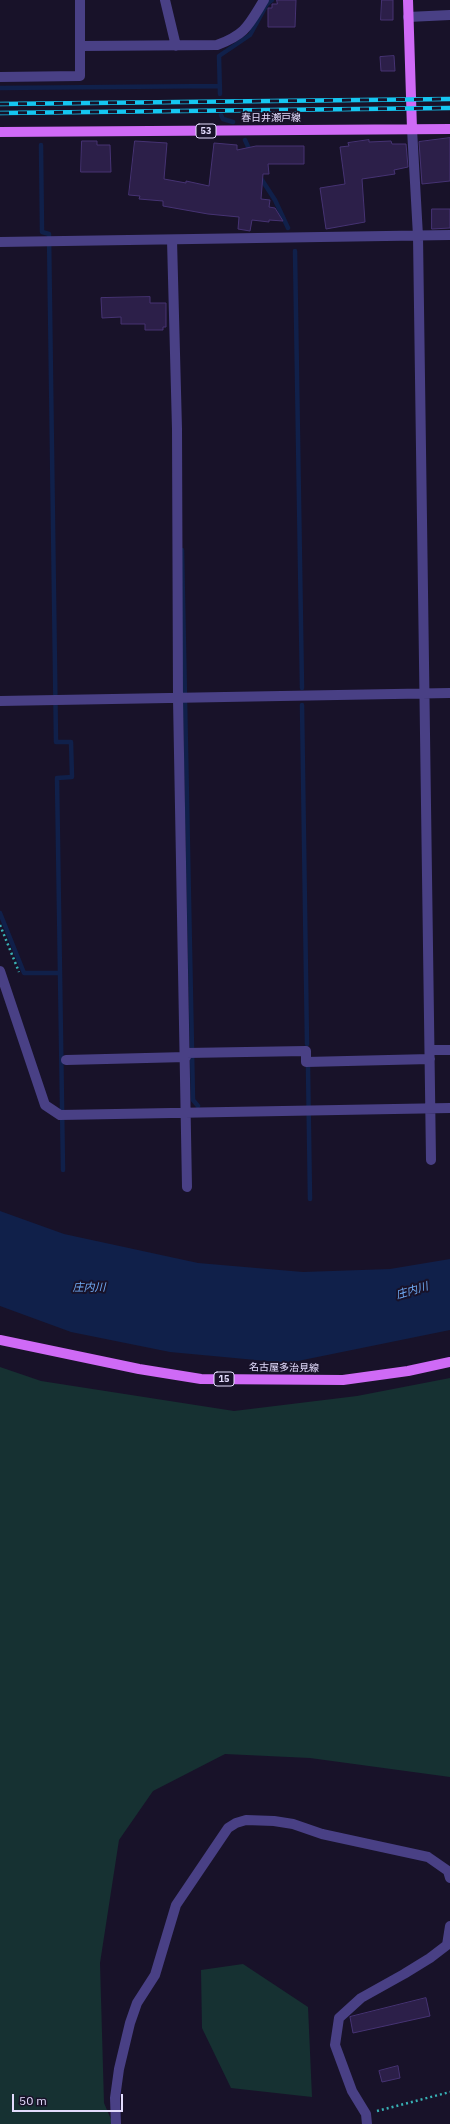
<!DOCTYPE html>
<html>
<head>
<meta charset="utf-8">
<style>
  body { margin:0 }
  #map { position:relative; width:450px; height:2124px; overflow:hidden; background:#181229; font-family:"IBM Plex Sans",sans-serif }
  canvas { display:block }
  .scale { position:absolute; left:12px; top:2094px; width:111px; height:18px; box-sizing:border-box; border:2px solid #e3dcfd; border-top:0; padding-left:5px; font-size:12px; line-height:14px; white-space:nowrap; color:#e3dcfd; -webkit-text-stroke:3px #181229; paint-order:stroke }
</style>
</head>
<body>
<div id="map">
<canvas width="450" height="2124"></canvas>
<div class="scale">50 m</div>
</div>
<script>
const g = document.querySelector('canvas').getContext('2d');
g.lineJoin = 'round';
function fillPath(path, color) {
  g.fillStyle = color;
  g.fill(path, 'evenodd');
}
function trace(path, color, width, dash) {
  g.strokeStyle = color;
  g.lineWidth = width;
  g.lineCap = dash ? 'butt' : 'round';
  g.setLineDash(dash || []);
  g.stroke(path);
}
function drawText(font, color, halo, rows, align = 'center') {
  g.font = font + ' "IBM Plex Sans","Noto Sans JP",sans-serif';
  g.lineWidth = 4;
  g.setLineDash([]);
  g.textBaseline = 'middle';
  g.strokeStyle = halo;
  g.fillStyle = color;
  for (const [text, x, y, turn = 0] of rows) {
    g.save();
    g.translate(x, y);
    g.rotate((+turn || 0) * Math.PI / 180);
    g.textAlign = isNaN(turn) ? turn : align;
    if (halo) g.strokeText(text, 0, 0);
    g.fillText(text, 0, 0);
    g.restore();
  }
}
fillPath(new Path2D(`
  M0 1367 41 1381 234 1411 357 1396 450 1378V1777L310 1758 225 1754 153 1791 119 1840 100 1963 104 2103 113 2124H0Z
  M243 1964 308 2007 312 2097 231 2088 202 2028 201 1970Z`), '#163132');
fillPath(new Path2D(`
  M0 1211 64 1234 198 1263 303 1272 390 1269 450 1259V1330L288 1363 170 1352 71 1332 0 1306Z`), '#10204a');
trace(new Path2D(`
  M0 88 220 86
  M220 94 219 56 250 35 267 4 272 0
  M221 115 223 119 233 122
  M245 140 251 153
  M41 145 42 232 49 234 56 742H71L72 777 57 778 63 1170
  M260 177 275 200 288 228
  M295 251 302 688
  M182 550 193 1100 198 1106
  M302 705 307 1044
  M0 913 24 973H60
  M308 1067 310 1199`), '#10204a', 4.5);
const building = new Path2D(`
  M277 0H296L295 27H268V8H272V4H277Z
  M382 0H393V20H381Z
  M394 56 395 71H381L380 57Z
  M450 138V181L422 184 419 142Z
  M369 140V142L391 141 392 144H406L408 167 394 170 395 174 362 179 365 222 326 229 320 188 345 184 340 147 349 146 348 143Z
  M82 141H97V145H110L111 172H81Z
  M135 141 167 143 164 179 186 183V181L209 186 214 143 237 145V150L256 146H304V164H268L269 174H263L261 199 270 200 269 207 275 208 283 221 269 220V222L252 220 250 231 238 229 239 217 208 214 163 206V201L139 199 140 196 129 195Z
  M432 209H450V228L432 229Z
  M150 297V303H166V327H163V330H145V324H121V317L102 318 101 298Z
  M426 1998 430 2016 353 2033 350 2017Z
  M398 2066 400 2078 382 2082 379 2071Z`);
fillPath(building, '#2c1f49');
trace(building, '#463373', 1);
trace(new Path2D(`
  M0 925 19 972
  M377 2111 450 2092`), '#38b1b5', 2.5, [2, 3]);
trace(new Path2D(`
  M165 0 176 46
  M408 17 450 15
  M81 46 217 45C246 34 248 26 264 0
  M0 77 80 76V0
  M412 129 418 236 431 1160
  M172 240 177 429 178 699 187 1187
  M0 242 450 235
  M0 701 450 693
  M0 971 45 1105 60 1115 450 1108
  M430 1050H450
  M186 1053 306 1051V1062L430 1059
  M66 1060 186 1057
  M116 2124 115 2098 119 2069 130 2023 137 2003 155 1975 176 1905 228 1828 236 1823 246 1820 274 1821 293 1824 322 1834 428 1857 448 1871 450 1878
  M367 2124 366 2114 352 2091 335 2045 339 2018 361 1998 404 1974 430 1958 447 1945 450 1926`), '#494085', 10);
trace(new Path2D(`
  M408 0 412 129
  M0 132 450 129
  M0 1340 139 1369 201 1379 343 1380 408 1371 450 1362`), '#cf6af6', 10);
const rail = new Path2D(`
  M0 104 450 99
  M0 113 450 108`);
trace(rail, '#15c6f1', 4.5);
trace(rail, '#181229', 3, [9]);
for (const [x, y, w] of [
  [206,131,20],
  [224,1379,20]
]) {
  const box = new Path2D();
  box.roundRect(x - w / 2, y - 7, w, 14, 3);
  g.fillStyle = '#181229';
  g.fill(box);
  trace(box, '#e3dcfd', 1);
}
drawText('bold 9px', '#e3dcfd', null, [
  ["53",206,131],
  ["15",224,1379]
]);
drawText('10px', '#e3dcfd', '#181229', [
  ["春日井瀬戸線",271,118],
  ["名古屋多治見線",284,1368,1]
]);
drawText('italic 11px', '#71acf6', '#181229', [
  ["庄内川",89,1288],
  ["庄内川",412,1291,-17]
]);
</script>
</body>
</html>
